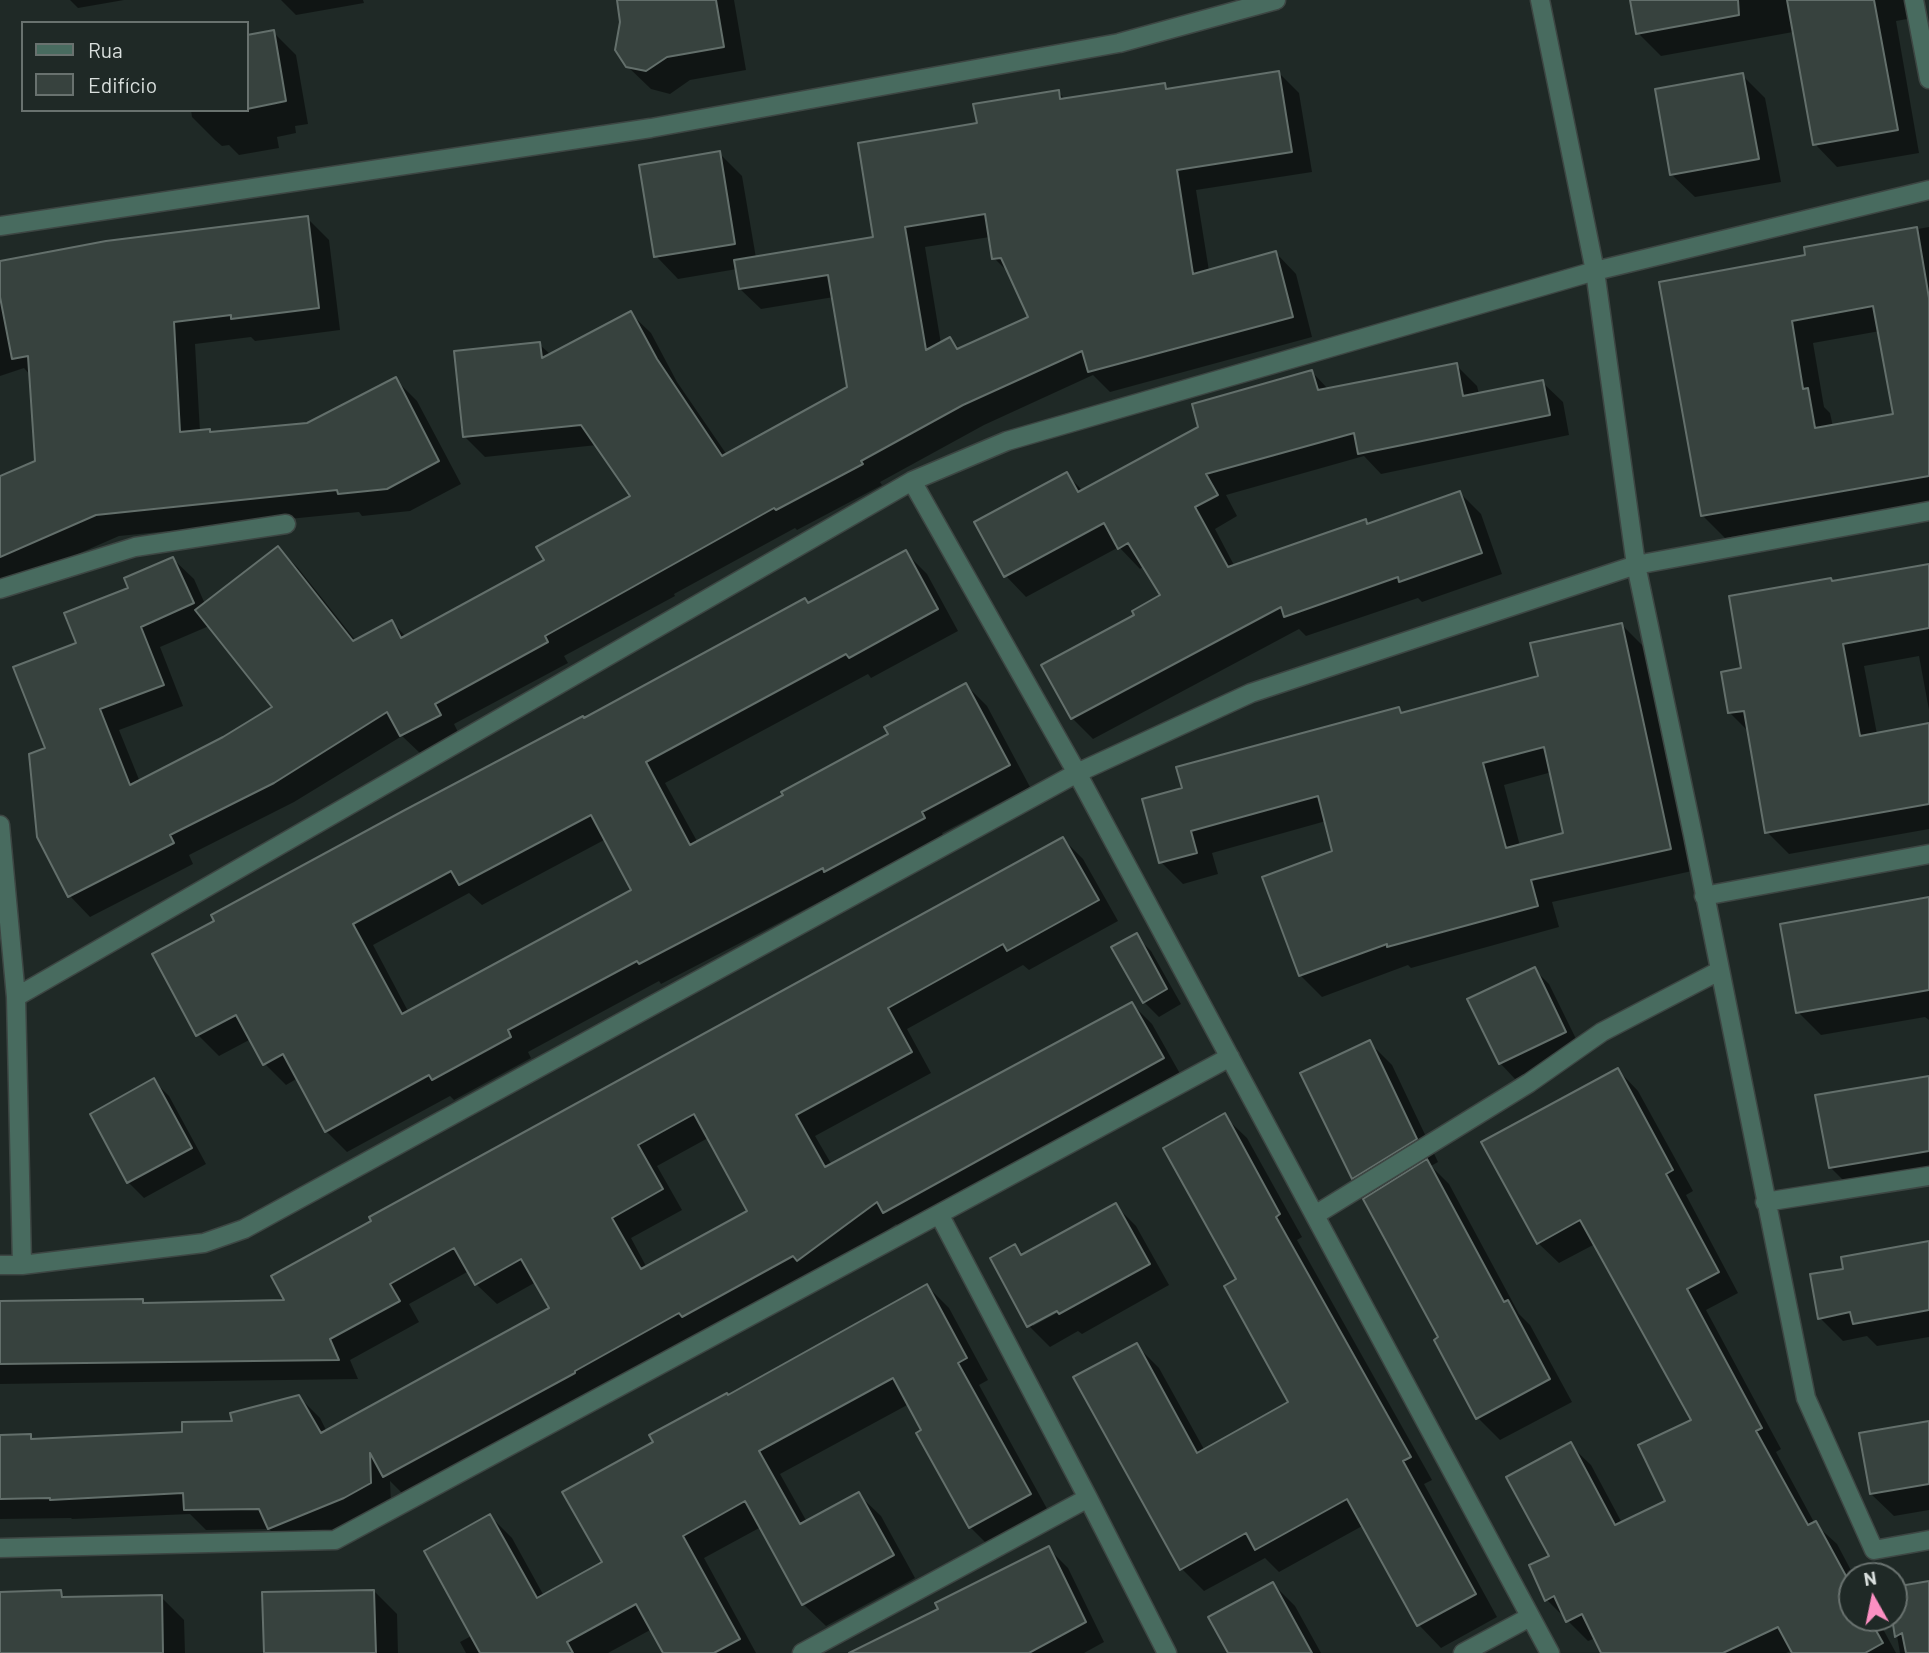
<!DOCTYPE html>
<html>
<head>
<meta charset="utf-8">
<style>
  body { margin:0 }
  #map { position:relative; width:1929px; height:1653px; overflow:hidden; background:#1f2926; font-family:Barlow,sans-serif }
  canvas { display:block }
  .legend { position:absolute; left:21px; top:21px; width:228px; height:91px; box-sizing:border-box; background:#1f2926; border:2px solid #69726f; margin:0; padding:9px 12px; list-style:none; font-size:21px; color:#d9dfdd }
  .legend li { display:flex; align-items:center; gap:14px; height:35px }
  .legend b { width:35px; border:2px solid #69726f }
  .north { position:absolute; left:1838px; top:1562px; width:70px; height:70px; box-sizing:border-box; background:#1f2926; border:2px solid #69726f; border-radius:50%; rotate:351deg; font-size:19px; font-weight:700; line-height:28px; text-align:center; color:#d9dfdd }
  .north::after { content:''; display:block; margin:auto; width:24px; height:32px; background:#fc8fc2; clip-path:polygon(50% 0,100% 100%,50% 72%,0 100%) }
</style>
</head>
<body>
<div id="map">
<canvas width="1929" height="1653"></canvas>
<ul class="legend">
<li><b style="height:9px;background:#486b5f"></b>Rua</li>
<li><b style="height:19px;background:#37423e"></b>Edifício</li>
</ul>
<div class="north">N</div>
</div>
<script>
const g = document.querySelector('canvas').getContext('2d');
g.lineJoin = 'round';
function fillPath(path, color) {
  g.fillStyle = color;
  g.fill(path, 'evenodd');
}
function trace(path, color, width, dash) {
  g.strokeStyle = color;
  g.lineWidth = width;
  g.lineCap = dash ? 'butt' : 'round';
  g.setLineDash(dash || []);
  g.stroke(path);
}
fillPath(new Path2D(`
  M70 0H124L78 8Z
  M281 0H363L364 3 296 15Z
  M618 0H734L746 70 690 80 670 94 651 89 627 66Z
  M1632 0H1910L1913 18 1896 21 1919 153 1837 167 1815 144 1793 32 1661 56 1638 33Z
  M273 32 296 55 308 124 295 126 296 133 277 137 279 148 239 155 229 145 222 146 215 140 192 117 191 110H247V37Z
  M1279 73 1299 93 1312 172 1196 190 1209 271 1276 253 1296 274 1312 337 1110 392 1093 375 984 425 880 482 882 485 797 530 795 528 674 594 675 596 564 656 568 663 454 724 460 736 422 755 402 736 294 802 189 855 193 864 90 917 70 896 38 836 47 749 78 644 131 588 173 559 194 579 205 604 278 548 298 568 356 641 392 622 406 637 546 561 633 497 597 445 485 457 464 436 539 344 551 355 630 313 651 333 677 382 727 455 849 388 834 297 761 309 740 289 737 269 678 279 656 256 719 153 742 176 756 258 875 238 979 125 1058 92 1066 100 1164 84 1170 90ZM990 237 994 258 1011 275 1030 318 961 350 950 339 941 344 925 247ZM209 626 274 707 224 739 140 782 119 730 183 706 160 647Z
  M1742 75 1765 98 1781 182 1695 197 1672 175Z
  M307 218 329 240 340 330 255 341 251 337 195 344 200 432 209 431 212 434 307 425 395 379 417 401 461 484 410 511 362 516 359 512 119 536 0 588V478L36 462 31 376 24 368 0 376V262Z
  M1929 227V502L1725 538 1702 515 1807 257 1806 249ZM1880 331 1895 416 1833 427 1830 413 1824 407 1813 343Z
  M1456 365 1477 386 1479 394 1542 382 1563 402 1569 435 1381 474 1364 456 1226 495 1237 516 1215 529 1235 567 1365 521 1369 525 1460 493 1481 514 1502 574 1422 602 1418 598 1306 636 1299 629 1093 739 1072 718 1137 616 1163 596 1144 566 1140 569 1119 547 1026 597 1006 576 1066 474 1083 491 1312 372 1329 390Z
  M905 552 927 574 958 631 871 678 868 674 665 783 698 843 890 735 966 685 987 706 1030 787 942 833 945 839 847 892 844 889 661 984 659 981 528 1052 531 1058 454 1100 450 1096 347 1152 326 1131 298 1078 286 1085 265 1064 251 1039 219 1056 198 1035 154 955 584 720ZM606 839 634 891 409 1013 373 945 469 893 482 905Z
  M1929 565V710L1919 656 1864 666 1877 734 1929 725V829L1789 854 1767 832 1749 732 1730 713 1744 670 1831 580 1834 583Z
  M1622 625 1643 646 1692 871 1552 902 1559 927 1411 968 1408 965 1322 997 1300 975 1334 852 1326 821 1212 853 1218 874 1183 884 1161 862 1184 789 1398 708 1404 714 1540 677ZM1552 772 1565 834 1520 846 1504 785Z
  M1063 839 1083 859 1118 921 1029 970 1023 965 907 1029 931 1073 815 1136 832 1165 1132 1004 1152 1024 1183 1079 905 1232 896 1224 819 1280 704 1336 700 1333 405 1496 390 1481 391 1504 365 1518 289 1549 269 1529 206 1530 190 1514 72 1519 71 1518 0 1519V1436H30L35 1441 184 1434 234 1423 299 1397 320 1418 327 1432 551 1309 536 1282 497 1304 476 1284 469 1271 409 1304 419 1322 350 1360 358 1379 0 1384V1303L143 1301 146 1304 287 1302ZM708 1138 750 1212 647 1268 631 1238 682 1210 657 1166Z
  M1929 899V1020L1925 1017 1821 1035 1798 1012Z
  M1136 936 1151 951 1181 1004 1159 1017 1144 1002Z
  M1534 969 1549 984 1580 1047 1515 1079 1500 1063Z
  M1369 1042 1392 1065 1438 1162 1431 1166 1449 1184 1519 1314 1530 1325 1572 1402 1500 1440 1478 1418 1371 1196 1353 1178Z
  M1618 1070 1638 1091 1693 1191 1686 1195 1738 1293 1706 1310 1781 1449 1776 1452 1815 1524 1837 1544 1854 1576H1852V1618H1877L1896 1653H1794L1793 1650 1786 1653H1603L1596 1638 1588 1641 1547 1600 1551 1557 1570 1445 1591 1465 1622 1523 1668 1502 1693 1421 1595 1244 1559 1263 1538 1243Z
  M1929 1077V1177L1853 1190 1830 1167Z
  M154 1081 169 1096 206 1164 144 1198 128 1182 92 1114Z
  M1224 1116 1247 1138 1302 1237 1297 1240 1432 1480 1424 1484 1497 1617 1441 1648 1419 1625 1364 1525 1279 1572 1265 1558 1204 1591 1181 1568 1136 1345 1159 1368 1205 1451 1290 1403 1238 1280Z
  M1115 1205 1136 1226 1169 1285 1082 1334 1078 1331 1050 1347 1029 1326 1015 1246 1024 1255ZM1064 1305 1066 1308 1033 1326V1322Z
  M1929 1242V1337L1877 1346 1867 1336 1843 1341 1820 1318 1845 1270Z
  M927 1286 949 1308 988 1380 979 1385 1051 1516 992 1549 970 1527 909 1404 780 1474 807 1522 858 1494 881 1516 915 1578 826 1626 803 1604 761 1527 704 1558 756 1653H665L652 1629 608 1653H466L460 1642 473 1635 490 1516 512 1538 544 1596 604 1563 655 1443 728 1396Z
  M1929 1423V1510L1894 1516 1871 1494Z
  M1048 1548 1068 1568 1104 1642 1084 1653H853L940 1610Z
  M1929 1582V1653H1900L1894 1618V1589Z
  M1273 1584 1295 1606 1321 1653H1230Z
  M374 1591 397 1614 398 1653H265Z
  M60 1592 67 1599 161 1597 184 1620 185 1653H0V1593Z`), '#0007');
const building = new Path2D(`
  M617 0H716L724 47 667 57 646 71 626 67 615 50 620 22Z
  M1630 0H1738L1739 15 1636 34Z
  M1787 0H1874L1898 130 1813 145Z
  M274 30 286 101 247 109V35Z
  M1279 71 1292 152 1177 170 1193 274 1276 251 1293 317 1088 372 1082 351 963 405 861 461 863 464 776 510 774 508 545 636 548 642 435 704 441 715 400 736 387 712 274 783 170 835 174 843 68 897 37 837 29 754 45 748 13 667 76 643 64 613 128 588 124 578 173 557 194 603 141 627 164 685 100 709 130 785 223 737 272 707 195 610 278 546 353 641 392 620 401 638 544 560 536 547 630 496 581 425 463 437 454 351 540 342 542 358 631 311 657 359 722 456 847 387 828 275 739 289 734 260 873 237 858 143 977 123 973 104 1059 90 1060 99 1165 83 1166 89ZM985 214 992 259 1001 258 1028 317 957 349 950 337 926 350 905 227Z
  M1743 73 1759 159 1670 175 1655 89Z
  M720 151 735 244 654 257 639 165Z
  M308 216 319 308 231 319V315L174 322 180 432 210 429V432L307 423 396 377 439 461 387 489 338 494 337 490 96 515 0 557V476L35 461 28 356 12 359 0 297V261L106 241Z
  M1917 227 1929 298V476L1701 516 1659 282 1805 255 1804 247ZM1873 306 1893 414 1815 428 1808 388 1803 389 1792 321Z
  M1457 363 1463 396 1543 380 1550 415 1358 454 1354 433 1206 474 1218 495 1195 507 1228 567 1366 519 1367 524 1460 491 1482 553 1399 582 1398 577 1284 617 1281 607 1071 719 1041 665 1134 615 1132 611 1160 595 1128 543 1118 549 1104 523 1004 577 974 522 1067 472 1078 492 1198 427 1192 404 1312 370 1318 390Z
  M906 550 938 609 849 658 846 654 646 762 690 845 783 795 781 792 888 734 884 727 966 683 1010 765 922 812 925 818 824 872 823 868 639 964 637 961 508 1030 511 1037 432 1080 429 1075 325 1132 283 1054 263 1065 236 1015 196 1036 152 954 214 921 211 915 403 811 583 716 584 718 805 598 808 603ZM591 815 631 890 402 1014 353 924 451 871 459 885Z
  M1929 564V628L1843 644 1860 736 1929 723V804L1765 833 1744 711 1728 713 1721 672 1741 668 1729 596 1831 578 1832 581Z
  M1622 623 1671 849 1531 880 1538 906 1387 947V944L1299 976 1262 877 1332 851 1318 796 1191 831 1197 853 1159 863 1142 799 1182 788 1176 767 1399 707 1401 713 1538 676 1530 643ZM1544 747 1563 833 1506 848 1483 763Z
  M1063 837 1099 900 1007 951 1003 944 888 1008 912 1052 796 1115 825 1167 1132 1002 1164 1058 883 1213 877 1202 797 1261 793 1256 682 1317 679 1313 575 1371V1373L383 1477 370 1453 371 1483 344 1498 268 1529 259 1509 184 1510 183 1493 50 1500V1498L0 1499V1435L31 1434V1439L182 1432V1422L232 1421 230 1413 299 1395 321 1433 549 1308 521 1259 475 1285 454 1248 390 1284 400 1301 330 1339 339 1360 0 1364V1301L143 1299V1303L284 1300 271 1276 371 1221 369 1217ZM694 1114 747 1211 641 1269 612 1218 663 1189 638 1145Z
  M1929 897V990L1796 1013 1780 924Z
  M1137 933 1167 989 1143 1003 1111 947Z
  M1535 967 1566 1032 1499 1064 1467 999Z
  M1370 1040 1417 1139 1352 1179 1300 1073Z
  M1618 1068 1673 1170 1666 1174 1719 1272 1687 1289 1762 1428 1756 1431 1808 1525 1816 1521 1852 1587V1618H1869L1883 1643 1865 1653H1792L1778 1627 1723 1653H1601L1582 1614 1566 1622 1554 1596 1545 1601 1529 1565 1549 1556 1506 1477 1571 1442 1615 1525 1665 1501 1638 1445 1691 1420 1580 1220 1537 1244 1481 1142Z
  M1929 1076V1151L1829 1168 1815 1095Z
  M154 1078 192 1148 127 1183 90 1114Z
  M1225 1113 1280 1214 1276 1217 1411 1457 1403 1461 1476 1594 1417 1626 1347 1499 1255 1550 1246 1533 1180 1570 1073 1377 1137 1343 1197 1453 1288 1402 1224 1286 1236 1279 1163 1148Z
  M1427 1159 1504 1302 1508 1300 1550 1379 1476 1419 1434 1340 1438 1337 1363 1199Z
  M1116 1203 1150 1264 1059 1314 1057 1311 1027 1327 990 1258 1015 1244 1021 1255Z
  M1929 1241V1310L1853 1324 1850 1312 1818 1319 1810 1274 1843 1269 1841 1257Z
  M927 1284 967 1358 958 1363 1031 1494 969 1528 916 1433 921 1430 893 1378 759 1451 800 1524 859 1492 894 1555 802 1605 745 1501 683 1536 740 1639 714 1653H663L636 1604 567 1642 573 1653H480L424 1551 490 1514 537 1598 602 1562 562 1492 653 1442 649 1435 727 1393 728 1395Z
  M1929 1421V1484L1870 1494 1859 1433Z
  M1049 1546 1086 1622 1029 1653H849L938 1609 935 1603Z
  M1929 1581V1653H1906L1902 1633 1895 1637 1892 1618H1894V1587Z
  M1273 1582 1312 1653H1228L1208 1617Z
  M61 1590 62 1597 162 1595 163 1653H0V1592Z
  M374 1590 376 1653H264L262 1592Z`);
fillPath(building, '#37423e');
trace(building, '#636f6b', 2);
const minor = new Path2D(`
  M1540 0 1595 271 1636 565 1693 835 1806 1398 1874 1550 1929 1540
  M1914 0 1929 79
  M0 226 651 128 1119 43 1276 0
  M912 481 1077 773 1550 1653
  M0 589 135 547 286 524
  M0 825 16 997 22 1265
  M1704 896 1929 854
  M16 997 912 481 1007 441 1595 271 1929 190
  M1765 1202 1929 1176
  M939 1214 1088 1498 1167 1653
  M1315 1215 1529 1083 1602 1032 1719 971
  M0 1265H22L204 1243 244 1229 1077 773 1251 693 1636 565 1929 511
  M0 1548 335 1540 1230 1057
  M802 1653 1088 1498
  M1463 1653 1530 1617`);
trace(minor, '#3d4643', 21);
trace(minor, '#486b5f', 18);
</script>
</body>
</html>
